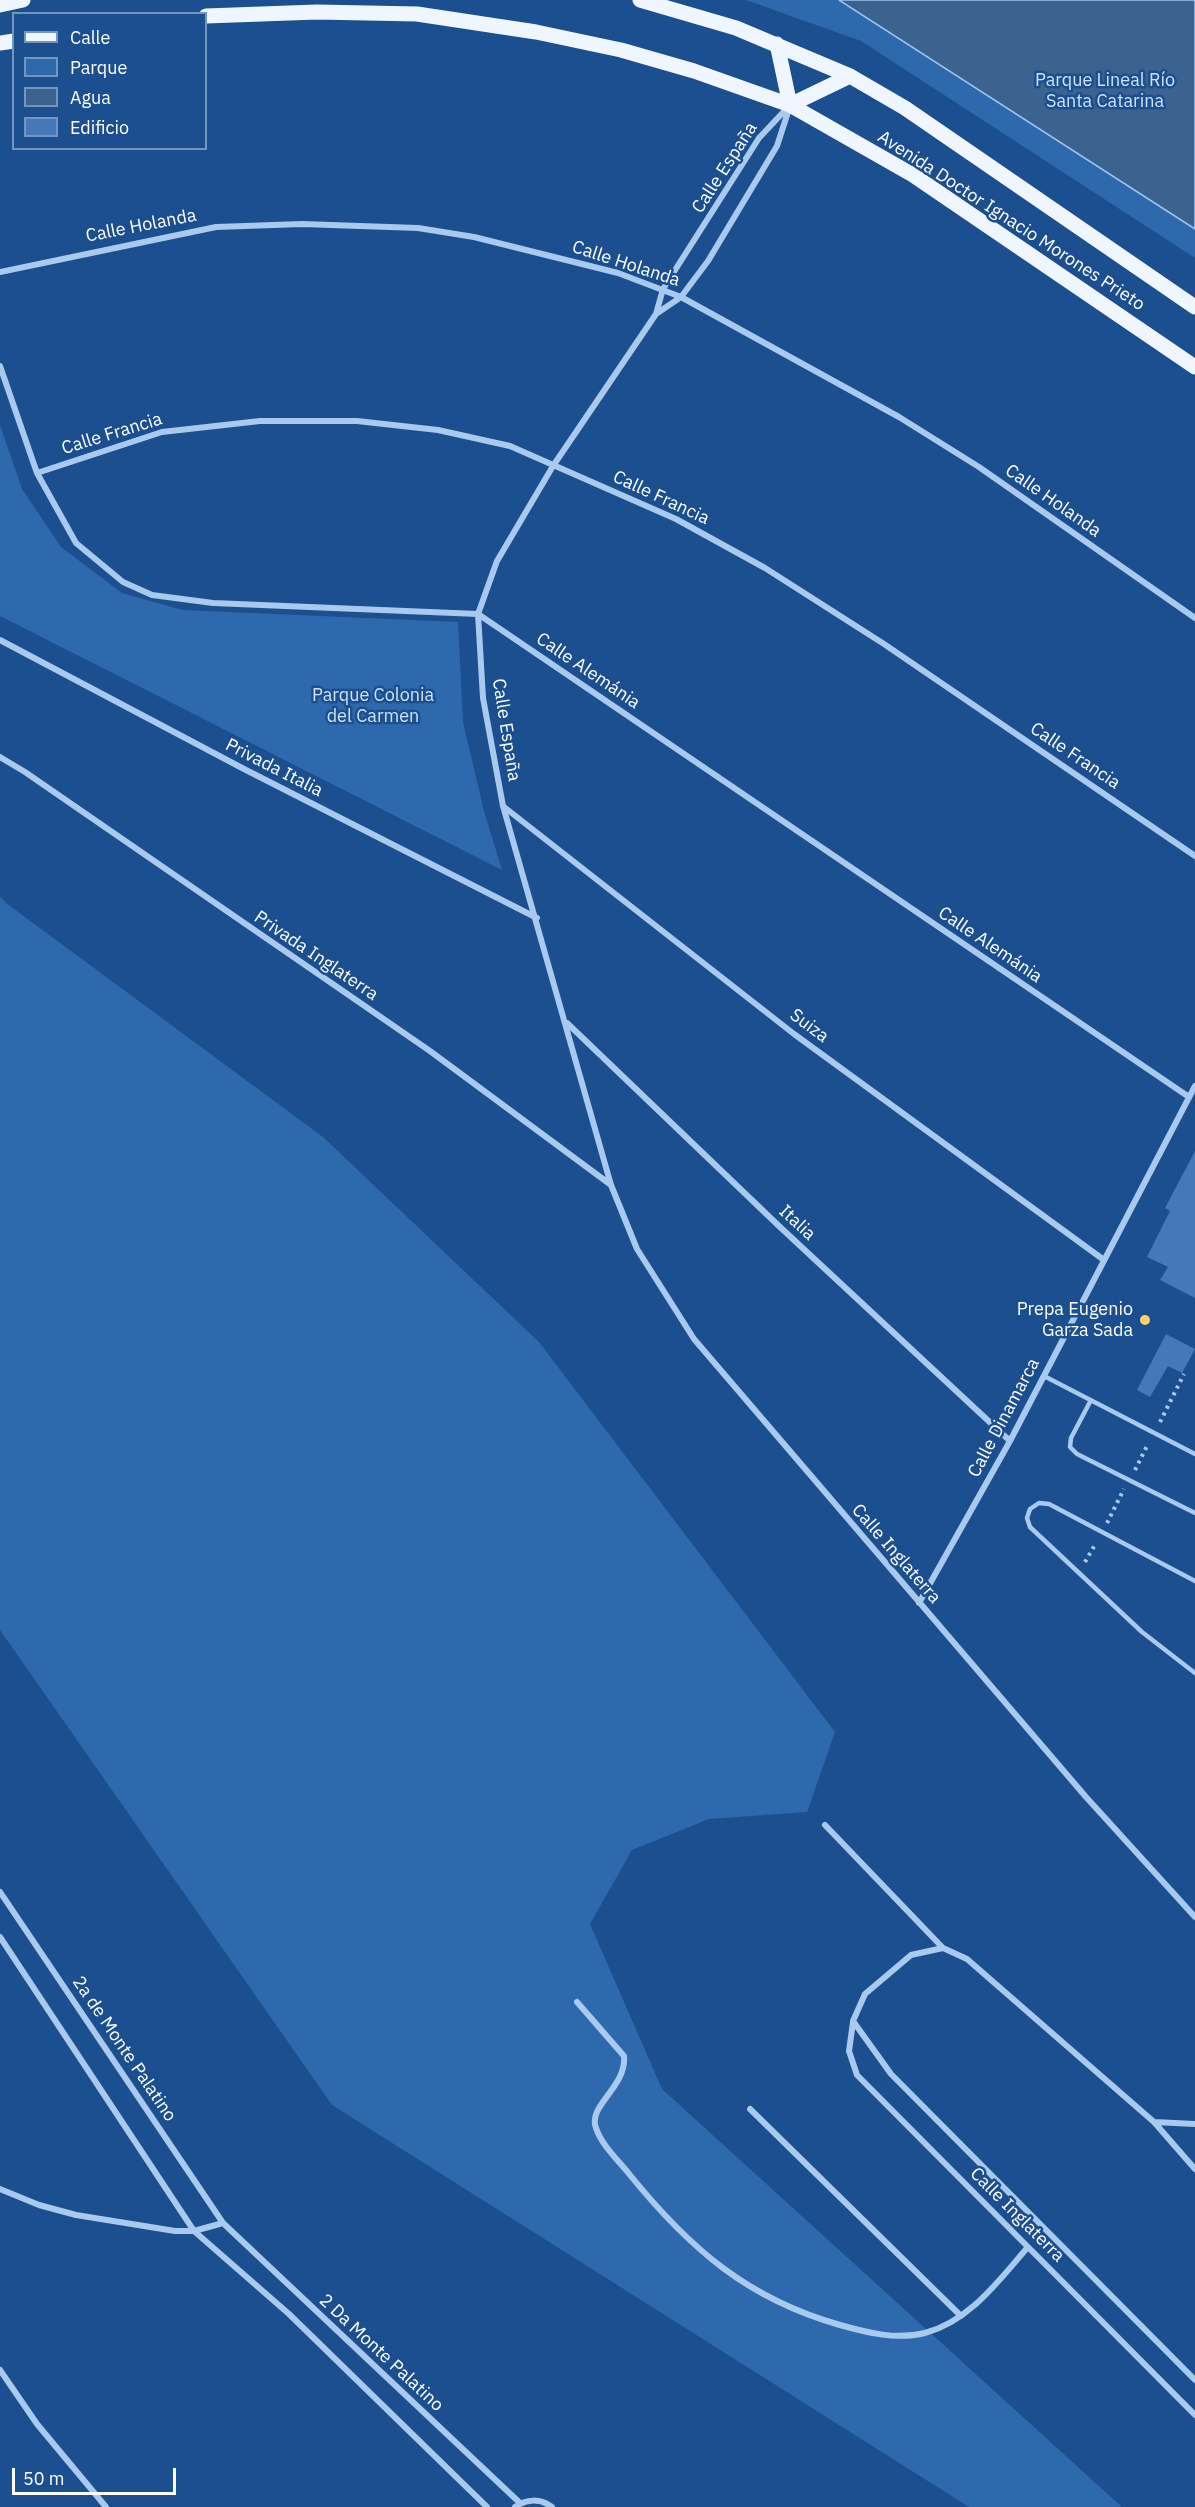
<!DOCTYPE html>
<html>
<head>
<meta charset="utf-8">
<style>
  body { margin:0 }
  #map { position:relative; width:1195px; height:2507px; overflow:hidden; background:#1b4f8f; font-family:"IBM Plex Sans",sans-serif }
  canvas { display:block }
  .legend { position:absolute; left:12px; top:12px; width:195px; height:138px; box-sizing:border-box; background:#1b4f8f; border:2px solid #7695bc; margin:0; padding:8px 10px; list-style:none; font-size:18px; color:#fff }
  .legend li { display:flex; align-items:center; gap:12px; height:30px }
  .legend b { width:30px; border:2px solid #7695bc }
  .scale { position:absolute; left:12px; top:2468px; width:164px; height:27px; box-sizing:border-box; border:3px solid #fff; border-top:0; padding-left:8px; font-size:18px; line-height:21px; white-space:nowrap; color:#fff; -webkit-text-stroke:4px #1b4f8f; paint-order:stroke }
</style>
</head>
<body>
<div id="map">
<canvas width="1195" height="2507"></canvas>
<ul class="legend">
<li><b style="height:8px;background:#f0f6ff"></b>Calle</li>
<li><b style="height:16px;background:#2e69ad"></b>Parque</li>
<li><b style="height:16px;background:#3c6290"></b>Agua</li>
<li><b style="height:16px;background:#4478b7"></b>Edificio</li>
</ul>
<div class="scale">50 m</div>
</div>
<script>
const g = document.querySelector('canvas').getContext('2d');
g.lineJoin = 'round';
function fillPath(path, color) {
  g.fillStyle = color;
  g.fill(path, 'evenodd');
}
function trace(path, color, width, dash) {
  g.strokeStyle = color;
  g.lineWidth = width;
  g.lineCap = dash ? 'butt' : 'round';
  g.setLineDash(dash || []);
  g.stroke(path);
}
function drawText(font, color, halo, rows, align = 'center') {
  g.font = font + ' "IBM Plex Sans",sans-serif';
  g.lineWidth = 5;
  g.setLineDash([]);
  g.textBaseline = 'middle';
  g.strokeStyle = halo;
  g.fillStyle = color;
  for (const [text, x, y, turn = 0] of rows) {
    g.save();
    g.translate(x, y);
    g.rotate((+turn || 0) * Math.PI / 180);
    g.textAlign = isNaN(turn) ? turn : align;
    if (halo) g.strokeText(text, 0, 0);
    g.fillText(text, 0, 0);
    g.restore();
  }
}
fillPath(new Path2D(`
  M746 0H1195V258L861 41Z
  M0 425 22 489 61 547 122 593 183 610 458 622 463 722 484 811 502 870 0 616Z
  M0 896 6 903 323 1137 539 1342 835 1732 807 1812 709 1819 632 1850 590 1924 662 2089 1122 2507H969L332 2105 0 1630Z`), '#2e69ad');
const water = new Path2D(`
  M839 0H1195V229Z`);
fillPath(water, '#3c6290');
trace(water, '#9cc4f0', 1.5);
fillPath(new Path2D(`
  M1195 1151V1298L1160 1280 1168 1267 1147 1257 1170 1211 1165 1208Z
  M1166 1334 1195 1349 1182 1373 1168 1366 1150 1397 1137 1390Z`), '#4478b7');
trace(new Path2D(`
  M1160 1422 1184 1374
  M1135 1470 1148 1444
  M1107 1523 1124 1489
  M1085 1562 1096 1543`), '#a9c9ee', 4, [3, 4.5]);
trace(new Path2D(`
  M1044 1376 1195 1454
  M1091 1400 1071 1438 1070 1447 1077 1454 1195 1513
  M1195 1581 1049 1504 1039 1503 1030 1509 1027 1518 1030 1527 1142 1632 1195 1673`), '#a9c9ee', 4.5);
trace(new Path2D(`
  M790 105 759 138 663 289 656 314 553 466 497 561 478 614 483 698 503 806 611 1185 637 1249 694 1339 1086 1797 1195 1917
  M0 272 216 227 302 224 418 228 474 237 618 273 681 297 899 417 979 467 1195 618
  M656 314 681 297 708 261 777 146 789 109
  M0 366 37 473 76 543 123 582 152 595 213 603 478 614 1189 1097
  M37 473 162 432 260 421H357L438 430 510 446 676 519 765 568 884 644 1195 856
  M0 640 244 769 537 918
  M0 757 25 772 430 1051 611 1185
  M504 807 794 1034 1104 1260
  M567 1023 780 1227 1010 1441
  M919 1603 1010 1441 1195 1086
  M825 1825 943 1948
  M0 1892 223 2223 520 2503
  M0 1937 194 2231 289 2314 487 2507
  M577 2002 624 2056C627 2087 587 2106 596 2128 602 2146 619 2161 630 2175 690 2249 748 2299 840 2325 868 2333 897 2340 925 2333 970 2321 999 2280 1028 2247
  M853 2022 849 2051 857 2075 1195 2415
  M750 2109 961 2316
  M1154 2122 1195 2169
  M1195 2124 1154 2122 967 1959 943 1948 911 1955 865 1994 853 2021 891 2074 1195 2380
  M0 2189 39 2205 76 2215 175 2231H194L223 2223
  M0 2370 37 2424 106 2507
  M515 2507C526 2499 540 2498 552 2507`), '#a9c9ee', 6);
trace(new Path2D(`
  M640 0 736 28 850 76 905 108 1195 307
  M0 5 23 0
  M206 16 317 12 417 14 536 32 621 50 694 71 790 105 913 175 1195 367
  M0 43 14 41
  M777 44 790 105 850 76`), '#f0f6ff', 15);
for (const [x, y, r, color] of [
  [1145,1320,6,"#ffd166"]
]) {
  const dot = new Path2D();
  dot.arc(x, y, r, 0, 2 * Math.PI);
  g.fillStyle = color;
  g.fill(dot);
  trace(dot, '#1b4f8f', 2);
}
drawText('18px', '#cfe3fa', '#1b4f8f', [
  ["Parque Lineal Río",1105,81],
  ["Santa Catarina",1105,102],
  ["Parque Colonia",373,696],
  ["del Carmen",373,717]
]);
drawText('18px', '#fff', '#1b4f8f', [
  ["Calle España",725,168,-57],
  ["Avenida Doctor Ignacio Morones Prieto",1011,221,33],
  ["Calle Holanda",141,226,-11],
  ["Calle Holanda",626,264,18],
  ["Calle Francia",112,434,-17],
  ["Calle Francia",661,498,25],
  ["Calle Holanda",1053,501,35],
  ["Calle Alemánia",588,671,34],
  ["Calle España",506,730,81],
  ["Calle Francia",1075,756,34],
  ["Privada Italia",274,768,27],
  ["Calle Alemánia",990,945,34],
  ["Privada Inglaterra",316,956,34],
  ["Suiza",809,1026,37],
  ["Italia",797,1223,43],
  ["Calle Dinamarca",1004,1418,-62],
  ["Calle Inglaterra",896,1554,49],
  ["2a de Monte Palatino",124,2049,56],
  ["Calle Inglaterra",1017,2215,45],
  ["2 Da Monte Palatino",381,2353,43]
]);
drawText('18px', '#fff', '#1b4f8f', [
  ["Prepa Eugenio",1133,1310],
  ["Garza Sada",1133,1331]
], 'right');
</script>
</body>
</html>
